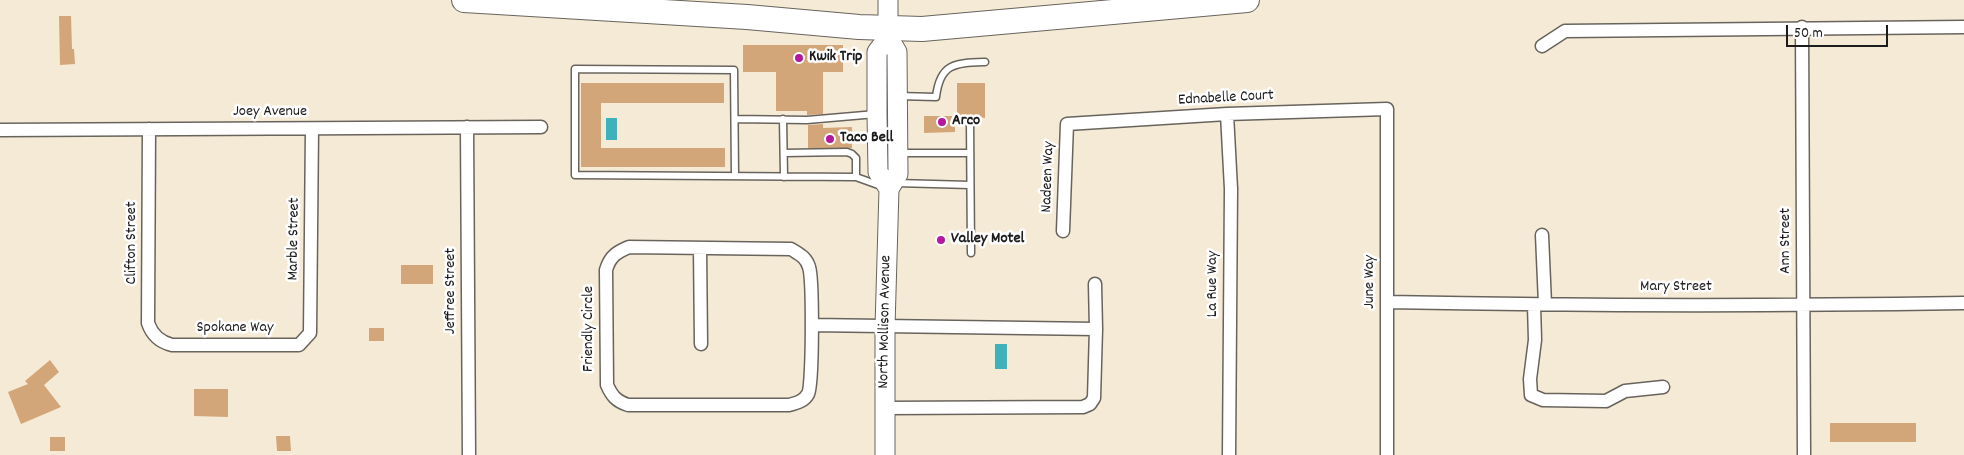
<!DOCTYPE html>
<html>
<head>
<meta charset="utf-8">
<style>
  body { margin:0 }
  #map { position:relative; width:1964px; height:455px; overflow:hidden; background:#f5ead5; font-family:Dekko,sans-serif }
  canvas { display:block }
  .scale { position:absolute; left:1786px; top:25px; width:102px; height:22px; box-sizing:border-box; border:2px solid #1c1c1c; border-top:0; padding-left:6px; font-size:15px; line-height:18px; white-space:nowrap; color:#1c1c1c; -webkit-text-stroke:4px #fff; paint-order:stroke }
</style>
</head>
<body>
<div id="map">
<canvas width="1964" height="455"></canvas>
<div class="scale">50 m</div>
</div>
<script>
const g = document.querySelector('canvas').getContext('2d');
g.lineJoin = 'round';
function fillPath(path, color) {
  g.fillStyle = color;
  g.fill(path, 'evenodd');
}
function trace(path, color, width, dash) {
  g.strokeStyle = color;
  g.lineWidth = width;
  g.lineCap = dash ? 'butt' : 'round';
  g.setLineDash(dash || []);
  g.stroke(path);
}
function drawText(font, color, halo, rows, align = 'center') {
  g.font = font + ' Dekko,sans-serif';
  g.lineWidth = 5;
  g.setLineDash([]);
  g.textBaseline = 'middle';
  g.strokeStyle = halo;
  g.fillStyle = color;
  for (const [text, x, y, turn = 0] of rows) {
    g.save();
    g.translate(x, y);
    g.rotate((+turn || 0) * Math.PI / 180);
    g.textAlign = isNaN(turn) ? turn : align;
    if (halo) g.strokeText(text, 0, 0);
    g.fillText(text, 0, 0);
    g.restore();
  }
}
fillPath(new Path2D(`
  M606 118H617V140H606Z
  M995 344H1007V369H995Z`), '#40b0bb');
fillPath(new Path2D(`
  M59 16H71L72 49H74L75 64 60 65Z
  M743 45H843V72H823V114L807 115V111H776V72H743Z
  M581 83H724V103H601V148H725V167H581Z
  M957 83H985V118L970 116 957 118Z
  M924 116H955V132L924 133Z
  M823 124V128L852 127V148H808V125Z
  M401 265H433V284H401Z
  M369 328H384V341H369Z
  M50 360 59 372 44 385 61 407 21 424 8 392 28 384 25 381Z
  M194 389H228V417L194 416Z
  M1830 423H1916V442H1830Z
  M276 436H290L291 451H277Z
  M50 437H65V451H50Z`), '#d3a679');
const lane = new Path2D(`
  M898 96 936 97C940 63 955 63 985 62
  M735 119 807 120 876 114
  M783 119 784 177
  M970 121 971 253
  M784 153 847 152 852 154 856 158V177
  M899 153H970
  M735 176 734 70 575 69V175L856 177 881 186
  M896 183 970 185`);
const street = new Path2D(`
  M1802 27 1804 455
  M1542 46 1565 31 1964 27
  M1227 114 1231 189 1229 455
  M467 127 469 455
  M149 129 148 323C152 335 160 342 172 345H299L310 333 312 129
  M0 130 541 127
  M1063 231 1067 124 1227 114 1387 109V455
  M1542 235 1545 304
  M629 247 791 249C799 254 806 257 809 267 813 279 813 385 808 394 804 401 797 403 789 405H628C616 401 612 396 607 385L606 270C610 256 617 252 629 247Z
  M700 248 701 344
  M1095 284 1096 329
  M1387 302C1580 306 1772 306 1964 303
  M1534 305 1535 340 1530 379 1531 395 1543 400 1606 401 1625 391 1663 387
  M812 325 1096 329 1094 398 1090 404 1083 407 885 408`);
const secondary = new Path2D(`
  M888 37 877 52V114L878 172 889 189
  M885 455V327L889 189 898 174 897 52 888 37V0`);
const highway = new Path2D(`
  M464 0 747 17 859 27 922 29 1247 0`);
trace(lane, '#68645d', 9);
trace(street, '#68645d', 15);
trace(secondary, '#68645d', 21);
trace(highway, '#68645d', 26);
trace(lane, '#fff', 6);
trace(street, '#fff', 12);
trace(secondary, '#fff', 19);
trace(highway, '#fff', 24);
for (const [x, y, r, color] of [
  [799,58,5,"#b5179e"],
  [942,122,5,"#b5179e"],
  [830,139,5,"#b5179e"],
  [941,240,5,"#b5179e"]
]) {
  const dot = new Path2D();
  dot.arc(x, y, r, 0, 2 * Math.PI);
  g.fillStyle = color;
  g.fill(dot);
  trace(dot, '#fff', 2);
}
drawText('bold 16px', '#1c1c1c', '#fff', [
  ["Kwik Trip",809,58],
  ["Arco",952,122],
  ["Taco Bell",840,139],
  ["Valley Motel",951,240]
], 'left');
drawText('16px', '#1c1c1c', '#fff', [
  ["Ednabelle Court",1226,99,-3],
  ["Joey Avenue",270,113],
  ["Nadeen Way",1049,177,-88],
  ["Marble Street",295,239,-89],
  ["Ann Street",1787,241,-90],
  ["Clifton Street",133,243,-90],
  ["June Way",1371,282,-90],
  ["La Rue Way",1214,284,-90],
  ["Mary Street",1676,288],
  ["Jeffree Street",452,291,-90],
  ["North Mollison Avenue",886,322,-89],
  ["Spokane Way",235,329],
  ["Friendly Circle",590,329,-90]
]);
</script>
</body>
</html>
